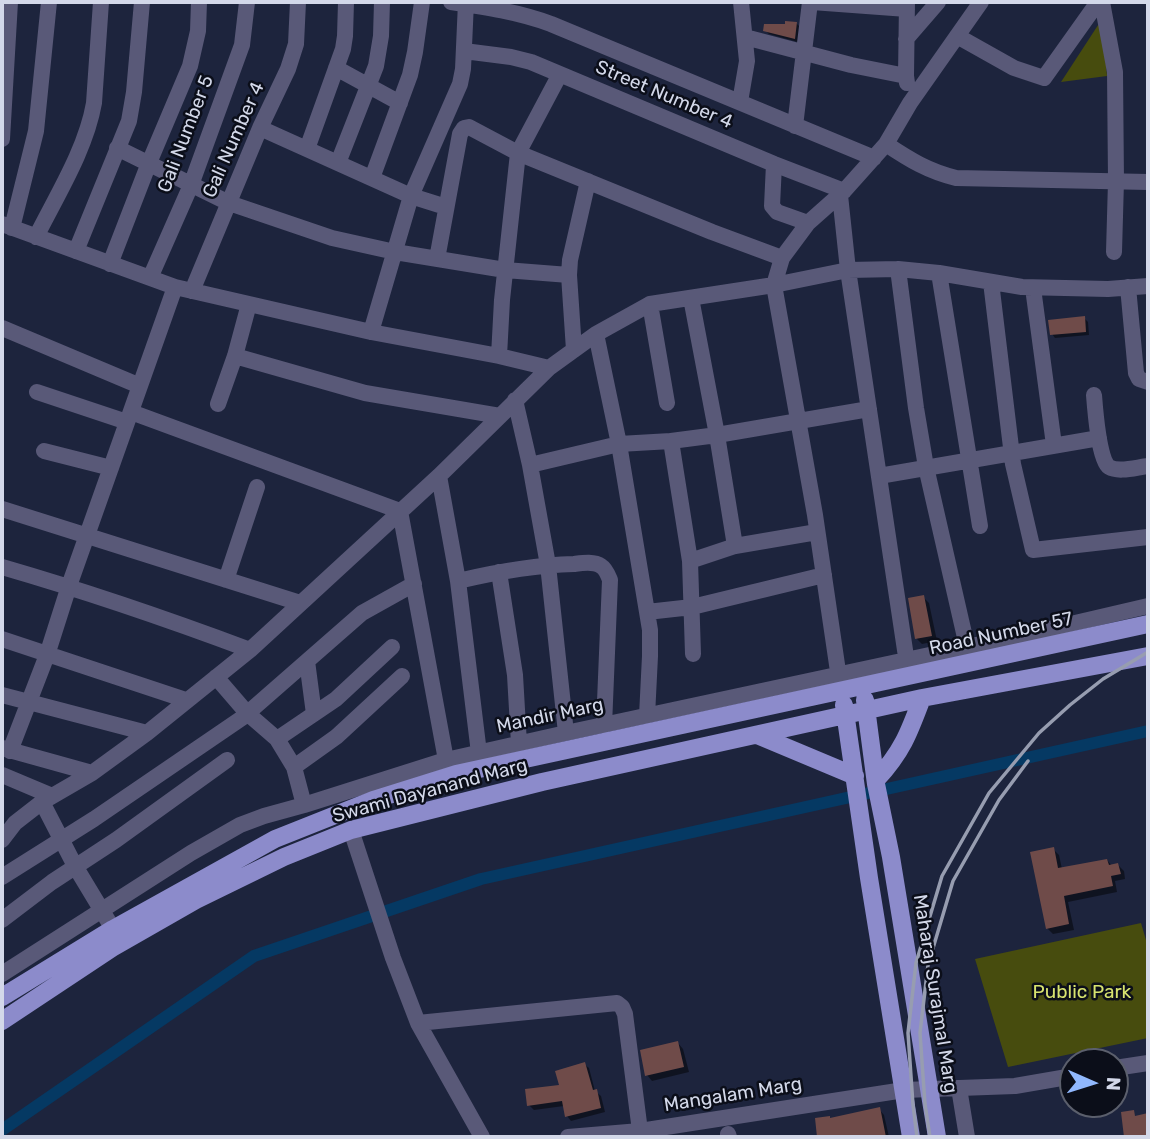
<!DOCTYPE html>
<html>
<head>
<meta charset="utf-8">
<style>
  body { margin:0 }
  #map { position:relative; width:1150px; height:1139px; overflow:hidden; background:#1d243d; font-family:Rubik,sans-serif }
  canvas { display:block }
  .frame { position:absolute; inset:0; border:4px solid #d3d8e9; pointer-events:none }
  .north { position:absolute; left:1059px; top:1048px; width:70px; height:70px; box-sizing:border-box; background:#0b0e19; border:2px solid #5b5f6c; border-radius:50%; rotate:93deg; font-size:19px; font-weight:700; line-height:28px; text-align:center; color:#d3d8e9 }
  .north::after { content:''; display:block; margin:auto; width:24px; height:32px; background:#91b8fd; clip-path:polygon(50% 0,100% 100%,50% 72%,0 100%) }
</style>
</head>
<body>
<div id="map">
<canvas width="1150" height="1139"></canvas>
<div class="frame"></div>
<div class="north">N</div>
</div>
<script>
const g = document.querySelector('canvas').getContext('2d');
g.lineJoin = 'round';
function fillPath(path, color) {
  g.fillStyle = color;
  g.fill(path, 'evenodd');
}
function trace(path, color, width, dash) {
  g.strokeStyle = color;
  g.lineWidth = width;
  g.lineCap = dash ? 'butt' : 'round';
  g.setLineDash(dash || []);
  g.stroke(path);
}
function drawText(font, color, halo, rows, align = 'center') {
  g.font = font + ' Rubik,sans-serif';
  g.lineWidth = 5;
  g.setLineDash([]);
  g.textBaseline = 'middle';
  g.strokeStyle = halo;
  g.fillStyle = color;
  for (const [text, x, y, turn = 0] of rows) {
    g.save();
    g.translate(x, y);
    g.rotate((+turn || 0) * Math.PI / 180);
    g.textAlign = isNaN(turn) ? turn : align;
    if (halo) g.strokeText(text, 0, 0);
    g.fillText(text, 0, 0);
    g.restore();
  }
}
fillPath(new Path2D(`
  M1102 19 1107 76 1061 82Z
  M1141 923 1148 947V1038L1008 1067 975 959Z`), '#474c0e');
fillPath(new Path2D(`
  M796 23 800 27 798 42 769 34 765 30Z
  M1084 318 1088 322 1089 335 1055 338 1052 334Z
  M923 597 929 603 937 641 922 644 917 639Z
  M1053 849 1059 855 1062 869 1107 860 1112 866 1118 865 1124 871 1125 879 1115 881 1117 892 1068 902 1074 930 1053 934 1047 928Z
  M678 1043 683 1049 689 1072 652 1081 647 1075Z
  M584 1064 589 1068 595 1091 601 1096 605 1112 571 1121 567 1116 564 1106 534 1110 529 1105 561 1086Z
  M879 1109 884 1115 889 1137H819L817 1119 831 1120Z`), '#0007');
trace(new Path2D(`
  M2 1130 254 956 481 879 1148 731`), '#053963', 12);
fillPath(new Path2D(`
  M785 21 797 22 795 39 763 31 764 24H785Z
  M1085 316 1086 332 1050 335 1048 320Z
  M924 595 932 636 915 639 908 598Z
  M1054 847 1058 868 1107 859 1109 865 1118 863 1121 874 1111 876 1113 886 1064 896 1069 924 1046 929 1030 852Z
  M678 1041 684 1067 645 1076 640 1050Z
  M585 1062 593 1090 597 1089 601 1108 565 1117 562 1101 527 1106 525 1089 559 1085 555 1071Z
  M880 1107 886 1137H817L815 1118 830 1116V1118Z
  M1134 1110 1135 1116 1148 1113V1137H1124L1121 1112Z`), '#6f4b49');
trace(new Path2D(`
  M451 2C485 7 519 12 551 24L874 158
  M812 2 907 9
  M1102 2 1115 72 1116 181 1114 252
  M957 36 1014 68 1044 78 1098 2
  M745 37 851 65 906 76
  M906 39 938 2
  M464 51 511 57 531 62 774 164 844 191
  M336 68 400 103
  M907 83 906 76 907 2
  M740 102 747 61 741 2
  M795 126 810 2
  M260 128 411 196 446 207
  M2 139 10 2
  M886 144C910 160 928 171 956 178L1148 182
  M117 148 229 203 332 238 395 252 505 270 569 275
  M307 149 343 49 345 36 346 2
  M338 163 376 66 381 36 382 2
  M774 164 772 206 777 212 808 223
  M372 178 410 75 415 52 422 2
  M840 195 848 270 908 670
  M2 224 175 287 371 332 499 356 549 368
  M12 228 36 131 49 2
  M36 237C57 195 86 149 94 103L101 2
  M76 251 129 121 134 92 142 2
  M437 259 460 134 464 128 469 127 518 153 712 232 782 258
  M110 264 149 163 190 66 198 31 199 2
  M898 269 916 408 926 467 969 655
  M939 273 980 526
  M150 278 191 185 242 45 247 2
  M991 282 1013 464 1033 550 1148 537
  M1128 287 1136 373 1139 379 1148 382
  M1033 288 1054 445
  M192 291 260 128 288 69 296 44 298 2
  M691 298 717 435 735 546
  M650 304 667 403
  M2 328 140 386
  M371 332 411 196 460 84 463 69 466 2
  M596 334 619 444 650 630V656L647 716
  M574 350 569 275 570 260 588 181
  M235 356 365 393 500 416
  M499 356 502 300 518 153 560 74
  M37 392 127 422
  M1094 395C1095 408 1099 461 1109 467 1119 473 1137 467 1148 466
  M515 400 530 465 548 565 566 733
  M218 404 235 356 249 304
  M131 412 400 511 446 760
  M671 441 690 561 693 654
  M44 451 111 468
  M530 465 619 444 671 441 717 435 869 409
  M439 476 458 581 479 753
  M879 476 1099 438
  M2 509 300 603
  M690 561 735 546 817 532
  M2 567C85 591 167 619 250 650
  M499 572 515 675 519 744
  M226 580 257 487
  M458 581C496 572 534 565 574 564 582 563 594 561 601 566 606 569 608 575 610 580L604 726
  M647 612 692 607 824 575
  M2 639 186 700
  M307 661 314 714
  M216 677 247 713 277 739 294 767 304 805
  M840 685 815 515 774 285 782 258 808 223 844 191 886 144 910 103 981 2
  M2 695 147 733
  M277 739 336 699 392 647
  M2 748 92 773
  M10 751 47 655 69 586 175 287
  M294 767 336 737 402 676
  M2 775 52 796
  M42 802 75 866 113 929
  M351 830 393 958 418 1023 482 1137
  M2 840 15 823 42 802 92 773 147 733 250 650 439 476 549 368 596 334 650 304 774 285 848 270 898 269 939 273 1022 287 1108 289 1148 286
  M2 877 94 819 242 718 362 613 414 584
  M2 920 52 882 116 840 227 760
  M2 974 191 853 240 825 264 816 304 805 446 760 566 733 1032 633 1148 606
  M418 1023 617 1003 622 1007 625 1014 640 1131
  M1115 1068 1148 1063
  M959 1088 967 1137
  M728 1134 729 1137
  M568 1137 640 1131 904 1090 1015 1086 1073 1076`), '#595978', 16);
trace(new Path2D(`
  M865 700 876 784 891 857 937 1137
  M844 705 869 878 911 1137
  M757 735 855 776
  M876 780C902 752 909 733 922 698
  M2 997 113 929 275 839 373 800 456 774 1148 624
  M2 1021 112 948 196 900 284 857 351 830 542 782 922 698 1148 656`), '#8c8bcb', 18);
trace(new Path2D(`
  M917 1137 913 1105 908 1033 916 963 942 876 989 793 1039 733 1070 705 1103 679 1148 652
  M930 1137 925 1104 920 1033 928 965 953 881 999 800 1028 761`), '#979db0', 3.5);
drawText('19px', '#d3d8e9', '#0b0e19', [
  ["Street Number 4",664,95,23],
  ["Gali Number 5",186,134,-69],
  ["Gali Number 4",234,140,-66],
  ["Road Number 57",1001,634,-12],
  ["Mandir Marg",550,716,-12],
  ["Swami Dayanand Marg",430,791,-15],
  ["Maharaj Surajmal Marg",935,994,81],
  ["Mangalam Marg",733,1095,-9]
]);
drawText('19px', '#d7e36f', '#0b0e19', [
  ["Public Park",1082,993]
]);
</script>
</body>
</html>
